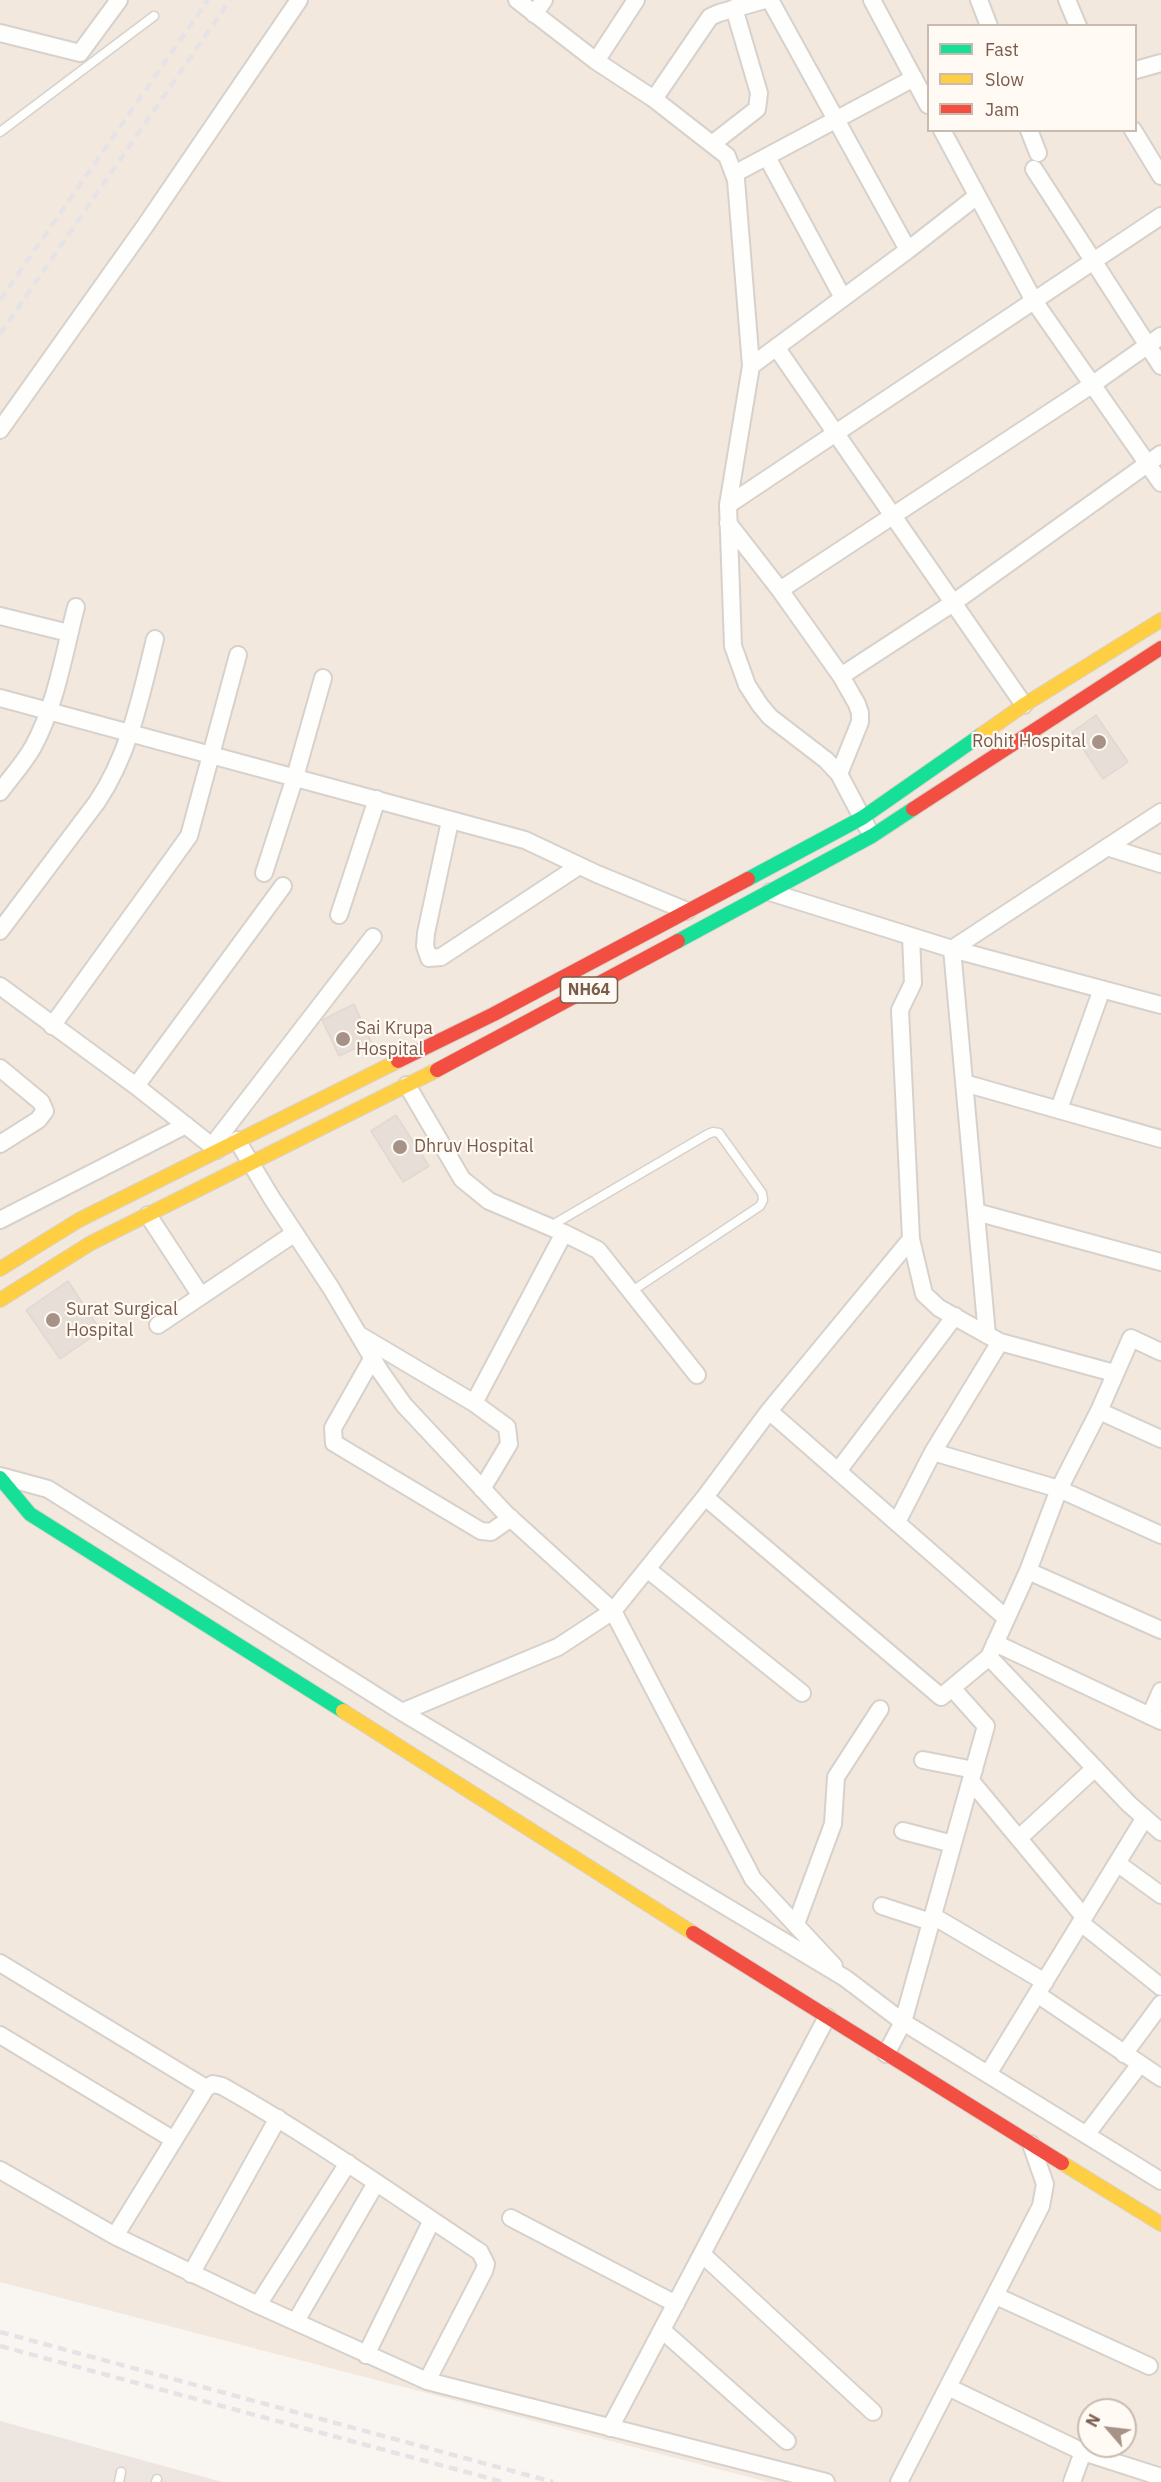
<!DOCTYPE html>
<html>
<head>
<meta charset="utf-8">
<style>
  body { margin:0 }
  #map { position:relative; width:1161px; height:2482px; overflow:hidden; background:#f9f5f0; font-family:"IBM Plex Sans",sans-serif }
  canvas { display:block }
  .legend { position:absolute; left:927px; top:24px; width:210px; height:108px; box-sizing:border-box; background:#fffaf3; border:2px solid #cabbb1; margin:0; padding:8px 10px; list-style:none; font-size:18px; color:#7a5c4d }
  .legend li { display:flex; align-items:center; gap:12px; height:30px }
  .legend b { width:30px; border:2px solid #cabbb1 }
  .north { position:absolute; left:1077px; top:2398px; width:60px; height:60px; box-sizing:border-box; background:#fffaf3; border:2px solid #cabbb1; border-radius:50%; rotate:298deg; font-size:16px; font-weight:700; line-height:24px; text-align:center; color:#7a5c4d }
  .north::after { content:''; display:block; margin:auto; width:21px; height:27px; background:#a69286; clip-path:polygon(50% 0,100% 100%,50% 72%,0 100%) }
</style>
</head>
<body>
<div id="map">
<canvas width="1161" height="2482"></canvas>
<ul class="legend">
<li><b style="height:8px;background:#16e098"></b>Fast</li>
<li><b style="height:8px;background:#ffcf43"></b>Slow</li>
<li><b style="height:8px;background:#f24e42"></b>Jam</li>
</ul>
<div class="north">N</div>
</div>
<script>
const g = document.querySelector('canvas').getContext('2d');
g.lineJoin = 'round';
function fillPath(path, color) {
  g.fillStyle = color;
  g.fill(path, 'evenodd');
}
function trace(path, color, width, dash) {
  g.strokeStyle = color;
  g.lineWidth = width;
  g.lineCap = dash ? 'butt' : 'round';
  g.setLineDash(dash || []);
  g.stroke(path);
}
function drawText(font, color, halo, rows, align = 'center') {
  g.font = font + ' "IBM Plex Sans",sans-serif';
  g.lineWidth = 4.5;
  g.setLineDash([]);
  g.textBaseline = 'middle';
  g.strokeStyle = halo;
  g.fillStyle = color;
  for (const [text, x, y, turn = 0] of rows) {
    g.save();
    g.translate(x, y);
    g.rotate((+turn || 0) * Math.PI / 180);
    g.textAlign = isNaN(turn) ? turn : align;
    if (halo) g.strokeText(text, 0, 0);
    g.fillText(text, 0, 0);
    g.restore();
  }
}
fillPath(new Path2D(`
  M0 0H1161V2482H768L0 2282ZM928 26H1136V130H928ZM1089 2410H1125V2446H1089Z`), '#f2e8de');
fillPath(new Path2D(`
  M0 2421 222 2482H0Z`), '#ede5e0');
const building = new Path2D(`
  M1096 715 1128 762 1103 779 1072 732Z
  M354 1004 371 1041 339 1056 322 1020Z
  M396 1115 429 1166 403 1182 371 1131Z
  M68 1281 101 1331 60 1359 26 1310Z`);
fillPath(building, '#e6ded7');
trace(building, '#e2d8d2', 1.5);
const lane = new Path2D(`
  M0 132 154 16
  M549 1227 708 1134 713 1132 719 1133 762 1193 763 1200 760 1206 632 1291
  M119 2482 121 2472
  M156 2482 157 2479`);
const street = new Path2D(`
  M517 0 596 61 654 99 727 156 736 180 751 366 728 505 733 646 747 685 760 705 770 717 826 760 839 774 867 827
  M770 0 908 250
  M872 0 928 105
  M979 0 989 26
  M1067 0 1078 26
  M534 14 544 0
  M0 33 80 53 119 0
  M596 61 636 0
  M1136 70 1161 63
  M654 99 710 17 719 13 765 0
  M942 130 1034 301 1161 483
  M1029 130 1038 153
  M1133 130 1161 176
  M712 144 757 109 759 93 734 8
  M767 157 843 298
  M1034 169 1161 366
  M734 174 914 78
  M776 347 1024 705
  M751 366 908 250 977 196
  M0 430 145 226 299 0
  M728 505 1161 216
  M728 523 780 590 841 676 857 704 860 713V722L839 774
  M780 590 1093 384 1161 336
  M0 616 69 633
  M841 676 953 603 1161 454
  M0 698 525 840 597 874 687 911
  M0 792C11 777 24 763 33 747 56 705 64 653 76 607
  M450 821 426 933 425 946 429 958 441 957 579 866
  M1107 847 1161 864
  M264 873 295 777 323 678
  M770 892 952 949 1161 1005
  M339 915 377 799
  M0 931 97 802C130 753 141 695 155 639
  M911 936 913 983 900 1010 911 1239 924 1294 939 1308 1000 1342 1114 1373
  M0 986 136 1086 217 1150
  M52 1026 189 836 238 655
  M0 1068 41 1102 45 1111 38 1120 0 1144
  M964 1083 1161 1139
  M407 1085 462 1179 489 1201 564 1233 598 1250 697 1375
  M136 1086 283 886
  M1059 1109 1102 989
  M237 1140 271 1197 331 1288 380 1371 404 1405 506 1514 613 1611 753 1879 834 1966
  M212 1146 373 937
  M976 1212 1161 1262
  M148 1215 201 1296
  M0 1220 186 1125
  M158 1325 295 1233
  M987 1335 952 949 1161 812
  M361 1336 474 1403 507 1427 509 1444 482 1489
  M372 1359 333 1428 334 1443 481 1531 491 1532 511 1518
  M474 1403 564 1233
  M769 1411 1006 1618
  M1099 1411 1161 1439
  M933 1452 1059 1489 1161 1535
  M838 1471 955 1316
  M0 1476 48 1489 402 1712 845 1978 903 2022 1161 2181
  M705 1497 941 1697 989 1657 1028 1571 1059 1489 1099 1411 1131 1338 1161 1352
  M897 1522 933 1452 1000 1342
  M647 1569 802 1693
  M1028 1571 1161 1630
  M995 1643 1161 1721
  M989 1657 1129 1804 1161 1832
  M402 1712 558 1647 613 1611 705 1497 769 1411 911 1239
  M1150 1716 1161 1691
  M923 1760 974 1770
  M971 1781 1084 1917
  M903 1831 953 1844
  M1019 1838 1095 1768
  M1117 1863 1161 1895
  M882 1906 931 1922
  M933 1916 1045 1982
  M1081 1923 1161 1987
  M796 1924 833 1824 836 1777 880 1709
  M0 1963 206 2088
  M1037 1994 1161 2078
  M0 2035 174 2140
  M886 2054 903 2022 986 1726 952 1688
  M1124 2054 1161 2004
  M988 2074 1144 1819
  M1086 2135 1140 2064
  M0 2170 115 2236 258 2305 427 2381 826 2482
  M511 2218 676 2304
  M115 2236 206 2088 213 2084 222 2086C311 2136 394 2195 480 2252L486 2264 484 2271 427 2381
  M702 2254 873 2412
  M191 2274 278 2118
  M996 2296 1149 2366
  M258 2305 348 2163
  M296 2321 376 2183
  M662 2330 787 2441
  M366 2355 432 2220
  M948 2387 1083 2452 1161 2477
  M610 2428 827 2017
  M899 2482 1041 2206 1045 2184 1031 2144
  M1072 2482 1083 2452`);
const fast = new Path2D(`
  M748 879 862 818 981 735
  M678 941 872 836 913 809
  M0 1478 30 1514 343 1711`);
const slow = new Path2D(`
  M981 735 1024 705 1161 620
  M0 1269 79 1220 398 1061
  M0 1300 91 1243 437 1070
  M343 1711 693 1933
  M1062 2163 1161 2224`);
const jam = new Path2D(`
  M913 809 1161 648
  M398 1061 494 1014 748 879
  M437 1070 678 941
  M693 1933 1062 2163`);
trace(lane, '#d7d1cb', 11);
trace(street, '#d7d1cb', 20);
trace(fast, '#d9d2cb', 16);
trace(slow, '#d9d2cb', 16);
trace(jam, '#d9d2cb', 16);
trace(lane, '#fefefd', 8);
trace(street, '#fefefd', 16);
trace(fast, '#16e098', 14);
trace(slow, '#ffcf43', 14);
trace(jam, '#f24e42', 14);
trace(new Path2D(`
  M0 300 208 0
  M0 334 230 0
  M0 2332 553 2482
  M0 2346 503 2482`), '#e6e3e7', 4.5, [9, 6]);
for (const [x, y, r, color] of [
  [1099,742,8,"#a69286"],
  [343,1039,8,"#a69286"],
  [400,1147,8,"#a69286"],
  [53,1320,8,"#a69286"]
]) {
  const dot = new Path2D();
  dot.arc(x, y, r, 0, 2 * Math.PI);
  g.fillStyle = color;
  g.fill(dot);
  trace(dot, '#fffaf3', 2);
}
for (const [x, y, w] of [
  [589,990,57]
]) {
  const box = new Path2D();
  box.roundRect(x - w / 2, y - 13, w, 26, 4.5);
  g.fillStyle = '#fffaf3';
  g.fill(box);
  trace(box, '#7a5c4d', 1.5);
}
drawText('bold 16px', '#7a5c4d', null, [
  ["NH64",589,990]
]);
drawText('18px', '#7a5c4d', '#fffaf3', [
  ["Rohit Hospital",1086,742,"right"],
  ["Sai Krupa",356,1029],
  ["Hospital",356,1050],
  ["Dhruv Hospital",414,1147],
  ["Surat Surgical",66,1310],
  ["Hospital",66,1331]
], 'left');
</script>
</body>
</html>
